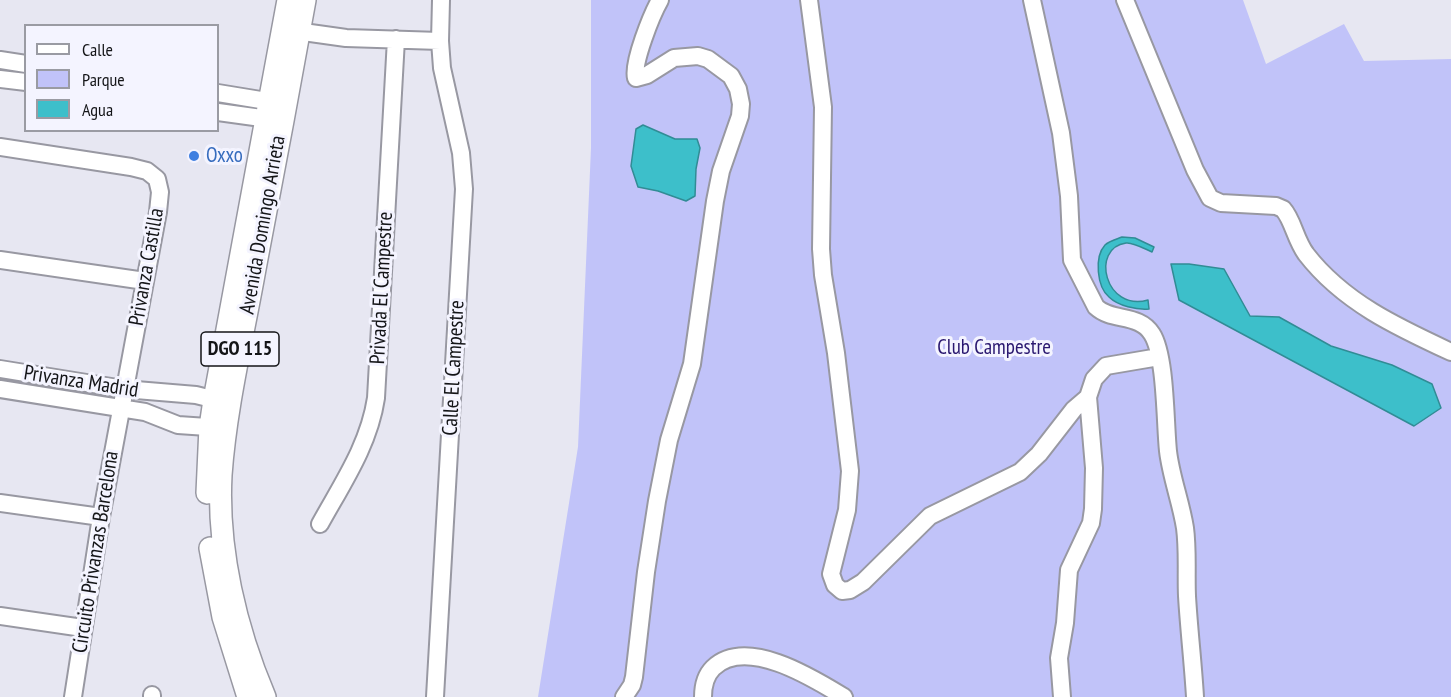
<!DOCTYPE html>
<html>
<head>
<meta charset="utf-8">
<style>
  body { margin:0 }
  #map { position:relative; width:1451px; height:697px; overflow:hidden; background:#e7e7f2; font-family:"PT Sans Narrow",sans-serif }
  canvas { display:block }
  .legend { position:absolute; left:24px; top:24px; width:195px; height:108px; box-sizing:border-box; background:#f4f4ff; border:2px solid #9a9ba3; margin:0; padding:8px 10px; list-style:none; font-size:18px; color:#141518 }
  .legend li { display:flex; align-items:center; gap:12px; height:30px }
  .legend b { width:30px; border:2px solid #9a9ba3 }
</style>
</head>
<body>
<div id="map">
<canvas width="1451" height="697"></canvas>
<ul class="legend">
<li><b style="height:8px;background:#fff"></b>Calle</li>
<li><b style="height:16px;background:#c1c3f9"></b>Parque</li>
<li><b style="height:16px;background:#3dbfca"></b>Agua</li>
</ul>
</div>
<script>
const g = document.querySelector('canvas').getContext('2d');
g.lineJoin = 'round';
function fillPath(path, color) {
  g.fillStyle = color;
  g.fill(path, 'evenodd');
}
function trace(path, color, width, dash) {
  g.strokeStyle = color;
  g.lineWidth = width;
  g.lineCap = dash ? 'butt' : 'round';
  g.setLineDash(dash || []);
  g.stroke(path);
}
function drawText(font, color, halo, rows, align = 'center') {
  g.font = font + ' "PT Sans Narrow",sans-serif';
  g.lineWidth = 6;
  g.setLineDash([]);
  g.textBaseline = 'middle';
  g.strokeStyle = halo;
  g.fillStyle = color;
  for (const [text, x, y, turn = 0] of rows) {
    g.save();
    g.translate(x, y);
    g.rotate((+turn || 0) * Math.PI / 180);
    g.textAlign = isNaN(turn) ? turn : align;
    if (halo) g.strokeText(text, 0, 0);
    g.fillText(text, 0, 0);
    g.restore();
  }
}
fillPath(new Path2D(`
  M591 0H1243L1266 64 1344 24 1364 61 1451 59V697H538L578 447 591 148Z`), '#c1c3f9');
const water = new Path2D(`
  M643 125 675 139H697L700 148 696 169 695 196 686 201 658 191 638 187 631 166 636 129Z
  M1122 237 1135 238 1154 247 1152 252C1145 249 1133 242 1126 243 1090 248 1105 312 1148 300L1149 309C1137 310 1118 306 1109 297 1097 287 1094 257 1105 245 1109 241 1117 239 1122 237Z
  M1171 264H1189L1224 269 1250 316 1279 317 1331 346 1392 365 1432 384 1441 408 1414 426 1179 300Z`);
fillPath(water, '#3dbfca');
trace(water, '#318c95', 1.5);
const minor = new Path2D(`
  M809 0 823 107 821 249 823 275 836 353 850 471 847 510 831 574 835 585 842 591 850 590 863 582 930 516 1020 472 1039 454 1074 409 1088 397
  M1032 0 1061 133 1069 196 1072 260 1096 307C1112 322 1139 313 1152 334 1166 356 1165 423 1168 451 1171 477 1181 502 1185 528 1188 550 1186 573 1187 596 1189 630 1193 663 1195 697
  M1125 0 1195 170 1210 198 1221 203 1276 206 1283 209C1293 220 1295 239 1306 254 1343 302 1397 327 1451 352
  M289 30 346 38 440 41
  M0 60 26 64
  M0 79 26 82
  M218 93 279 103
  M218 112 276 120
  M0 147 131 167 147 171 157 179 160 192 158 212 101 517 73 697
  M0 260 145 281
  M0 369 124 389 196 395 224 402
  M0 389 145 412 178 425 222 428
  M0 503 101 517
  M320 524C342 484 369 445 376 398L396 39
  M0 616 83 628
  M152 695V697
  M435 697 464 189 461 153 442 68 440 41 441 0
  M624 697 632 685 634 677 646 572 657 501 669 440 692 364 715 201 721 171 740 116 741 104 738 89 731 76 708 59 698 56 674 58 647 75 636 78C632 63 652 14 660 0
  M703 697C703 686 705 676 713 668 746 636 813 678 844 697
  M1062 697 1059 658 1065 623 1069 570 1091 523 1093 509 1094 468 1088 397 1094 379 1106 366 1159 357`);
const major = new Path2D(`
  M207 493 210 427 214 400 288 0
  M210 548 223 617 248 697
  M265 697C236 629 217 550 221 475 226 406 243 337 255 269 272 179 289 90 305 0`);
trace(minor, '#9898a2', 20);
trace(major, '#9898a2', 24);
trace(minor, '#fff', 16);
trace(major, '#fff', 21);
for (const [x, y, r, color] of [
  [194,156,6,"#3f7fe0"]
]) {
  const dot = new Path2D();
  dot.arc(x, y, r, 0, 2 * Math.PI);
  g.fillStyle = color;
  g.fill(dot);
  trace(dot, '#f4f4ff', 2);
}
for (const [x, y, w] of [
  [240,349,78]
]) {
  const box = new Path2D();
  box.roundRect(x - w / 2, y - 17, w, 34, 4.5);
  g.fillStyle = '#f4f4ff';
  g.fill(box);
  trace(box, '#141518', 1.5);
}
drawText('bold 20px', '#141518', null, [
  ["DGO 115",240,349]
]);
drawText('21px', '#366cbe', '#f4f4ff', [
  ["Oxxo",206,156]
], 'left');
drawText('21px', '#141518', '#f4f4ff', [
  ["Avenida Domingo Arrieta",263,225,-80],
  ["Privanza Castilla",147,267,-80],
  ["Privada El Campestre",382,288,-87],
  ["Calle El Campestre",454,368,-87],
  ["Privanza Madrid",81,382,9],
  ["Circuito Privanzas Barcelona",96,552,-81]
]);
drawText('21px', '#2a1870', '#f4f4ff', [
  ["Club Campestre",994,348]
]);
</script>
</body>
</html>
